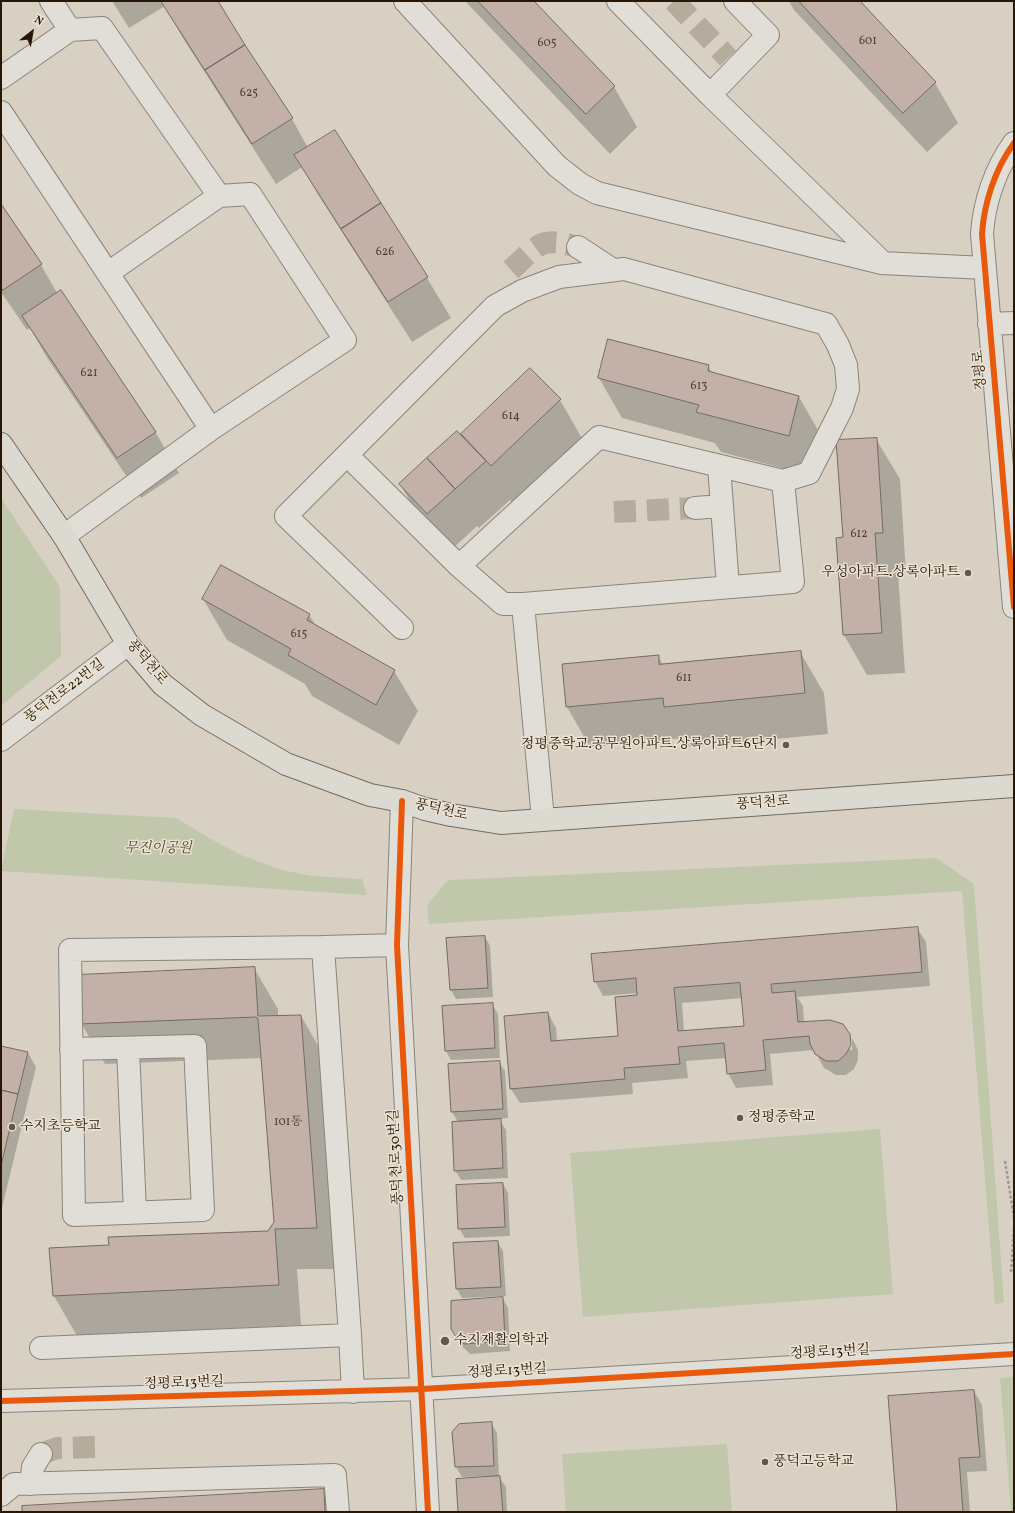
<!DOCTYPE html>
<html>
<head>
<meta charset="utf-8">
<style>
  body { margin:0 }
  #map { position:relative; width:1015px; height:1513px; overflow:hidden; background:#d8d1c3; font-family:Vollkorn,serif }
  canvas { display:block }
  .frame { position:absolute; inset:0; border:2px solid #291706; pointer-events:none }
  .north { position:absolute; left:12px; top:12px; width:40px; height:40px; -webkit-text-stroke:3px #ebe3d3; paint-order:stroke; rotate:31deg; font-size:11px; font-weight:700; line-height:16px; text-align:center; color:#291706 }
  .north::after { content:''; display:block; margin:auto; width:14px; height:18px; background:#291706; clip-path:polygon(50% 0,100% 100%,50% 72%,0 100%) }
</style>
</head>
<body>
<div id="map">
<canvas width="1015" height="1513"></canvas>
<div class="frame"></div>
<div class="north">N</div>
</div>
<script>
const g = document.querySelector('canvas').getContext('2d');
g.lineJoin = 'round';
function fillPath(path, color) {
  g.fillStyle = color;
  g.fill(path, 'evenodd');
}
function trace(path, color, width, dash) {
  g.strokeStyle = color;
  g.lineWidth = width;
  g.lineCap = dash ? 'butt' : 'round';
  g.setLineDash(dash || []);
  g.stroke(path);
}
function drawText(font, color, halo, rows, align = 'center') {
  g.font = font + ' Vollkorn,"Noto Serif KR",serif';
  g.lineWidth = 3;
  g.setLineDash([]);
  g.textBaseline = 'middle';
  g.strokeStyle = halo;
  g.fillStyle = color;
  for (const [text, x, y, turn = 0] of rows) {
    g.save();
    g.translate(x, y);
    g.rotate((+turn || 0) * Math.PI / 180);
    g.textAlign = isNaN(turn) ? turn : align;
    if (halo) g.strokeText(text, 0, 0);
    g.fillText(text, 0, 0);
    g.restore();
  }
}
fillPath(new Path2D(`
  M1 498 60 587 61 656 1 706Z
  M14 809 176 818 209 838 241 855 281 870 313 876 362 879 367 895 1 871Z
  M936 858 974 884 1004 1303 995 1304 962 891 429 924 427 905 448 880Z
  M880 1129 893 1294 583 1317 570 1153Z
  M1014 1377V1512H1011L1000 1378Z
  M727 1444 732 1512H566L562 1454Z`), '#c0c7aa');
fillPath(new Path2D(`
  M112 1H216L292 119 308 148 334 132 427 278 451 318 412 342 319 196 302 167 276 184 183 38 165 6 129 28Z
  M465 1H533L614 87 637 127 610 154Z
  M789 1H859L935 83 958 123 927 152 794 10Z
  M1 205 41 265 57 293 60 291 156 433 179 473 141 498 46 356 30 328 27 330 1 292Z
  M708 366 713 374 799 397 822 437 812 476 721 452 715 443 622 418 599 378Z
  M530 369 560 400 583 440 515 506 510 500 479 528 477 526 449 552 422 522 400 484 461 436Z
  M876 439 900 479 906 573H898L905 673 867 675 844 635V538Z
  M203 599 309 615 317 627 394 671 418 711 399 745 312 696 305 684 227 640Z
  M800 652 824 693 828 734 689 747 684 738 590 747 567 707 658 656 663 665Z
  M917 928 926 942 930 986 797 997 803 1006 804 1023 850 1035 851 1038H849L850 1050H852V1038L858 1050V1060L854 1069 846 1075H836L824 1068 814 1050 770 1054 773 1085 736 1088 728 1073 727 1058 686 1061 688 1078 632 1083 633 1094 520 1103 511 1089 548 1013 556 1028 557 1042 619 1036 638 996V993L603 996 595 981ZM743 998 745 1027 684 1032 682 1003Z
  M485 937 490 946 493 997 456 999 451 990Z
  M254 968 278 1009V1017L301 1016 324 1056 340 1269H297L301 1325 77 1336 54 1296 110 1246 268 1232 275 1222 262 1058 105 1064 81 1023Z
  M492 1004 498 1014 500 1058 451 1060 446 1051Z
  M1 1047 28 1053 36 1067 1 1212Z
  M499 1062 505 1071 508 1118 499 1119 506 1130 508 1178 461 1180 455 1170 458 1122 452 1112 449 1065Z
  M503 1184 508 1193 510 1236 465 1238 459 1228Z
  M498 1242 503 1251 506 1296 462 1298 457 1289Z
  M503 1299 508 1308 510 1351 470 1354 463 1347 452 1329Z
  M974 1391 982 1405 987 1471 967 1472 970 1512H898Z
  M491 1423 497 1433 499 1477 506 1487 507 1512H459L491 1478V1476L462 1477 456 1467 453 1432Z
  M323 1490 336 1512H23Z`), '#0003');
const building = new Path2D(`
  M161 1H218L245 45 205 70Z
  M478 1H534L615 86 586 114Z
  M799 1H860L936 82 903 113Z
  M245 45 293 118 252 144 205 70Z
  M335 130 381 203 341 229 294 155Z
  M381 203 428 277 388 302 341 229Z
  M1 204 42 264 3 290 1 288Z
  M61 290 156 432 117 458 22 316Z
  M608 339 709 365 708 371 799 396 789 436 696 412 699 405 598 378Z
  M530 368 561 399 491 466 461 434Z
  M457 431 486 461 455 489 427 458Z
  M877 438 883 533H875L882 633 843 635 836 538 843 537 836 440Z
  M427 458 455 489 427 514 399 484Z
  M221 565 310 614 307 620 395 670 376 705 288 655 291 649 202 599Z
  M801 651 805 693 664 707 663 698 566 707 562 664 659 655V664Z
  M918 927 922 972 771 984 772 993 795 991 798 1022 830 1020 843 1024 850 1034 851 1045 846 1054 838 1061H826L815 1054 810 1044 809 1036 763 1040 766 1070 727 1074 724 1043 678 1047 680 1064 624 1068 625 1079 510 1089 504 1016 548 1012 551 1041 618 1036 615 997 637 995 636 978 594 982 591 954ZM740 983 744 1026 678 1031 674 988Z
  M485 936 488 988 450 990 446 938Z
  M255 967 258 1016 301 1015 317 1228 275 1229 279 1285 53 1296 49 1248 109 1245 108 1237 268 1231 274 1222 258 1019 256 1017 80 1024 77 975Z
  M493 1003 495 1048 445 1051 442 1006Z
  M1 1046 28 1052 18 1094 1 1090Z
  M500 1061 503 1109 451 1112 448 1064Z
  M1 1090 18 1094 1 1166Z
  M501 1119 503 1168 454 1171 452 1122Z
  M503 1183 505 1227 458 1229 456 1185Z
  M498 1241 501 1287 456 1289 453 1243Z
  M503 1297 505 1341 464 1344 456 1337 451 1329V1301Z
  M974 1390 980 1457 959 1458 963 1512H897L888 1396Z
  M492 1422 494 1466 455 1467 452 1432 459 1424Z
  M500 1476 503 1512H458L456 1479Z
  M324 1489 325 1512H22V1506Z`);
fillPath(building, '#c3b1a9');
trace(building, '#726b61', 1);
trace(new Path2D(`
  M674 1 728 58
  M511 270C519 263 536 244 546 243 557 241 567 244 578 247
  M614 512 695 508
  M41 1454 57 1448 100 1447`), '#b5ac9d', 22, [22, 11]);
const minor = new Path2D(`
  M51 1 70 30 102 28 219 196 250 194 345 340 211 429 64 536
  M405 1 557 166 580 184 597 193 882 263 985 268
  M618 1 710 95 882 262
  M1 78 70 30
  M710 95 768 35 735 1
  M1 112 211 429
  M1014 143C995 169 984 203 982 234L1014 607
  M578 247 613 270
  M108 273 219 196
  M989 324 1014 323
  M347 455 459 566
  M719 466 728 587
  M695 508 722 506
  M523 604 793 582 783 481 599 437 459 566 503 604H523L543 819
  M402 628 286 516 495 306 522 291 559 277 624 269 826 324 838 345 846 365 848 389 842 408 809 473 783 481
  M1 740 128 644
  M402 801 397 945 428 1512
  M323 947 397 945
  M128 1048 135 1212
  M71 1049 195 1046 203 1210 74 1215 70 950 323 947 350 1335
  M41 1348 350 1335 353 1392
  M1 1401 422 1389 1014 1354
  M31 1484 33 1467 41 1454
  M1 1495 14 1484 335 1475 338 1512`);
const major = new Path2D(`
  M1 444 64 536 128 644 162 684 202 715 286 764 370 795 402 801 425 809 451 815 501 823 1014 786`);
trace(minor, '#8a847a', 24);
trace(major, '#726b61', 24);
trace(new Path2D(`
  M1005 1161 1014 1218
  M1011 1272 1014 1229`), '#9e9a93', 2.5, [3, 2]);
trace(minor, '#e1ded7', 22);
trace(major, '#dcd9d1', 22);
trace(new Path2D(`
  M1014 143C995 169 984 203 982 234L1014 607
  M402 801 397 945 428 1512
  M1 1401 422 1389 1014 1354`), '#e8590c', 6);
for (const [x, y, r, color] of [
  [968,573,4,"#665848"],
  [786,745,4,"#665848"],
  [740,1118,4,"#665848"],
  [12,1127,4,"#665848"],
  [445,1341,5,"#665848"],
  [765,1462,4,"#665848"]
]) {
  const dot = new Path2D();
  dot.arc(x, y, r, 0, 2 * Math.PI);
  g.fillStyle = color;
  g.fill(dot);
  trace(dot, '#ebe3d3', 1.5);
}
drawText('12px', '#503e2f', null, [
  ["601",868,42],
  ["605",547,44],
  ["625",249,94],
  ["626",385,253],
  ["621",89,374],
  ["613",699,387],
  ["614",511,417],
  ["612",859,535],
  ["615",299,635],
  ["611",684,679],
  ["101동",288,1123]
]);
drawText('14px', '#291706', '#ebe3d3', [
  ["정평로",981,370,-95],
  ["풍덕천로",146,663,50],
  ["풍덕천로22번길",65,692,-37],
  ["풍덕천로",763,804,-4],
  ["풍덕천로",441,811,13],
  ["풍덕천로30번길",397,1157,-93],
  ["정평로13번길",830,1353,-3],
  ["정평로13번길",507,1372,-3],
  ["정평로13번길",184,1384,-2]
]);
drawText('14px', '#291706', '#ebe3d3', [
  ["우성아파트.상록아파트",960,573,"right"],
  ["정평중학교.공무원아파트.상록아파트6단지",778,745,"right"],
  ["정평중학교",748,1118],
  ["수지초등학교",20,1127],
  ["수지재활의학과",454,1341],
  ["풍덕고등학교",773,1462]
], 'left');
drawText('italic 14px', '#504931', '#ebe3d3', [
  ["무진이공원",158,849]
]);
</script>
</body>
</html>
